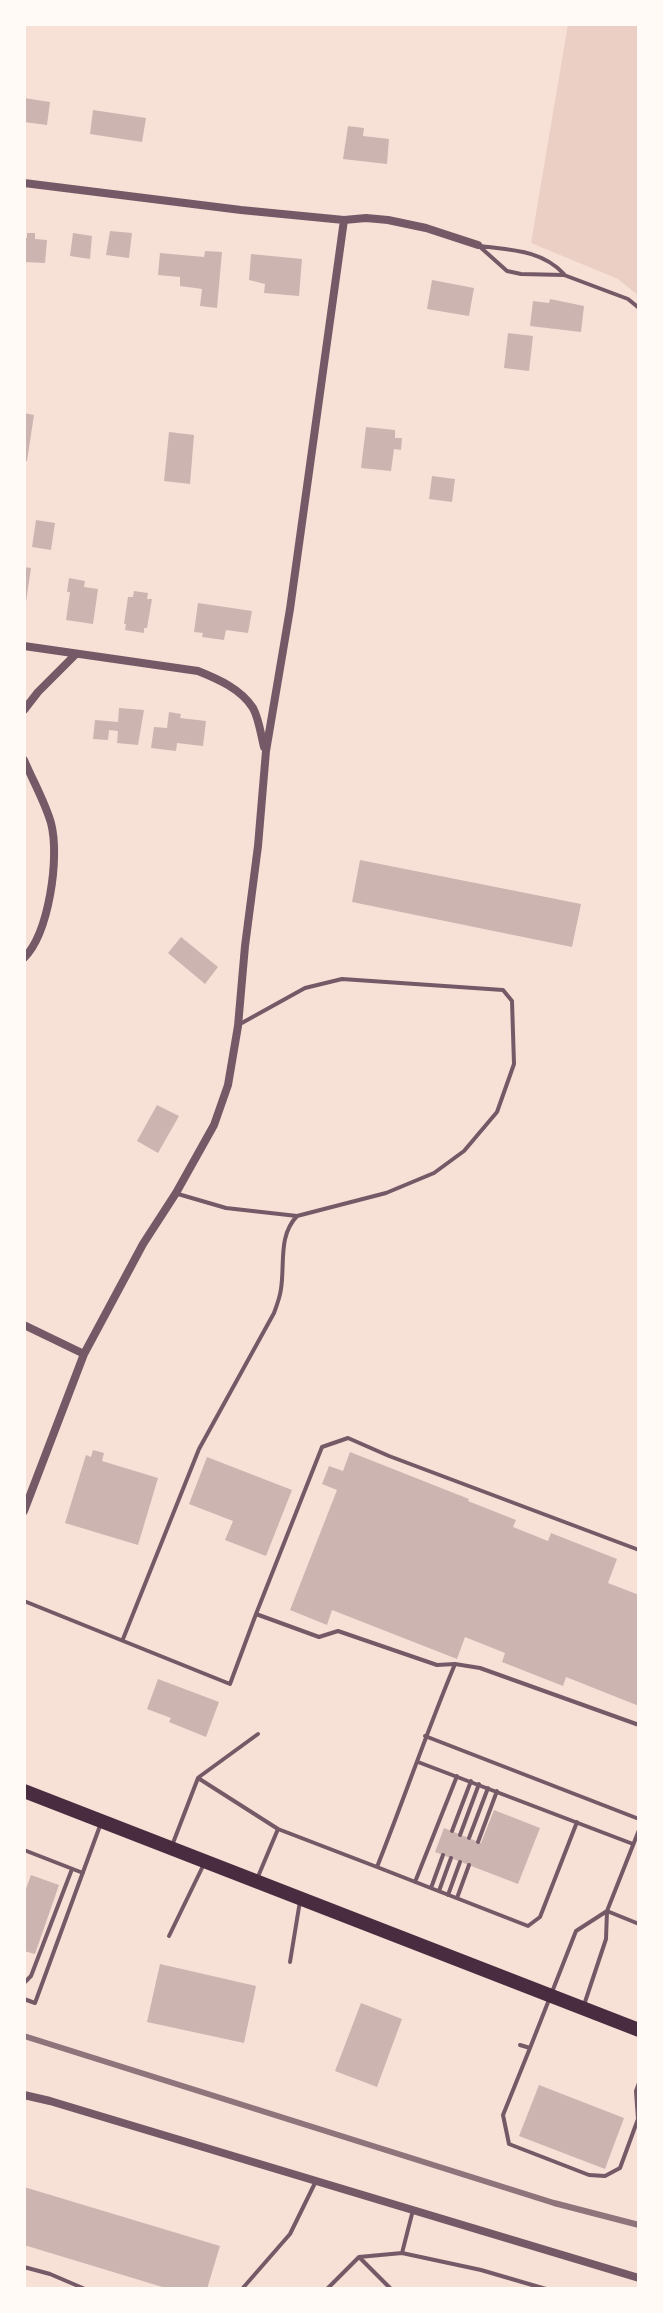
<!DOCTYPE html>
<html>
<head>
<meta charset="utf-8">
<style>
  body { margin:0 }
  #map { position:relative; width:663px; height:2313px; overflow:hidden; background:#f7e1d7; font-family:Signika,sans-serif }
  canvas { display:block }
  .frame { position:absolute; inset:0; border:26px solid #fffaf5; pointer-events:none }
</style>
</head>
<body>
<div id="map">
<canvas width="663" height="2313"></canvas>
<div class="frame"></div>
</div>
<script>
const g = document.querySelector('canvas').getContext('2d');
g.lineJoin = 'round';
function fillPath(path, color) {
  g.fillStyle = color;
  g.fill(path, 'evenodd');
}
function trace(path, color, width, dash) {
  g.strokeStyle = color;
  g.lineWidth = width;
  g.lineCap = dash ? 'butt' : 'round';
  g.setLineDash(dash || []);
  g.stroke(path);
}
fillPath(new Path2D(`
  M568 24H639V296L618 279 531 243Z`), '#ebcfc5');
fillPath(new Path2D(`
  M24 98 50 102 47 125 24 122Z
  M93 110 146 118 142 142 90 134Z
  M348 126 364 128 363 136 389 139 387 164 343 159Z
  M110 231 132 233 129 258 106 255Z
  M27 233H35V239L47 240 45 263 24 262V238H27Z
  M73 233 92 236 90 259 70 256Z
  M205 251 222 252 217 308 200 306 202 289 180 286V277L158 275 160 253 204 257Z
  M251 254 302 259 299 296 264 293 265 284 249 280Z
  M432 280 474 288 469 316 427 309Z
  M550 299 584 306 581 332 530 326 533 301 549 303Z
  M508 333 533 336 529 371 504 368Z
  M24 413 34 415 27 461H24Z
  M366 427 395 430V438H402L401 450 394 449 391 471 361 468Z
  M169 432 194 435 190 484 164 481Z
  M432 476 455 479 452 502 429 499Z
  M36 520 55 523 51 550 32 547Z
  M24 567 31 568 26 602H24Z
  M69 578 85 581 84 587 98 589 93 624 66 620 70 592H67Z
  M134 591 148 593 147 599H152L147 628H144V633L125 630 126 624H124L128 597H133Z
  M198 603 252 611 248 633 226 630 224 640 202 637 203 633 194 632Z
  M119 708 144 710 138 745 117 743 118 731 109 730 108 740 93 739 95 720 118 722Z
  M169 712 181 714 180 718 206 721 203 746 177 743 176 751 151 748 154 727 167 728Z
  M360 860 581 904 572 947 352 902Z
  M181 937 218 967 205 984 168 953Z
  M157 1105 179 1116 158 1153 137 1141Z
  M93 1450 104 1453 102 1461 158 1478 138 1545 65 1523 86 1455 91 1457Z
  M350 1452 469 1499 468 1501 516 1520 513 1527 548 1541 551 1533 617 1559 608 1583 639 1595V1706L566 1677 563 1686 502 1662 505 1653 465 1637 457 1659 332 1610 327 1625 290 1610 337 1490 322 1484 329 1466 343 1471Z
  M207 1457 292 1490 266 1556 225 1540 233 1521 189 1504Z
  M158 1679 219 1702 206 1737 169 1722 171 1718 147 1709Z
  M494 1810 540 1828 518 1884 435 1852 444 1828 481 1843Z
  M31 1875 59 1885 35 1954 24 1951V1894Z
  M160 1964 256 1986 244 2043 147 2022Z
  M361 2003 402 2019 377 2087 335 2071Z
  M539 2085 624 2118 605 2169 519 2136Z
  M24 2187 220 2246 207 2289H169L24 2245Z`), '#ccb4b1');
trace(new Path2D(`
  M479 246 507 271 521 274 564 275 628 299 639 308
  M480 246C511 250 542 250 564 274
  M178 1194 226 1208 297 1216 386 1193 434 1173 464 1151 497 1112 514 1064 512 1001 503 990 342 979 305 988 240 1024
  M24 1601 230 1684 256 1614 319 1637 338 1631 437 1665 455 1664 480 1668 639 1725
  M256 1614 322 1447 348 1438 389 1456 639 1550
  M123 1639 199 1449 274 1313C277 1305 280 1297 281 1289 285 1263 278 1236 297 1216
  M425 1736 639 1819
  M418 1762 633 1844
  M199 1777 258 1734
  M639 1830 607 1911 639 1924
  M452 1831 471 1781
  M460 1835 479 1784
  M469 1838 488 1788
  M478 1842 497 1791
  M173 1843 198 1778 278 1829
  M24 1850 83 1873
  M377 1867 528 1926 540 1917 577 1822
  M257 1879 278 1829 377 1867C404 1799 427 1731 455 1664
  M415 1882 457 1776
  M431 1888 443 1855
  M439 1891 451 1858
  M448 1895 460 1862
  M457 1898 469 1865
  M169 1936 203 1866
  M290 1962 300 1901
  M24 1983 31 1976 72 1869
  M24 1999 35 2003 101 1823
  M520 2045 530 2048 576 1931 607 1911 606 1939 584 2005
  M530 2048 503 2115 509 2144 589 2175 605 2176 620 2168 638 2119 636 2091 639 2083
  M402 2253 413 2210
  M359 2257 391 2289
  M24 2267 50 2274 85 2289
  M242 2289 290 2234 315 2183
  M327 2289 359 2257 402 2253 481 2270 546 2289`), '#755966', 4);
trace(new Path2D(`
  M24 183 241 210 344 220 366 218 388 220 426 228 478 245
  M24 646 198 671C218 679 241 689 253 708 259 719 261 735 264 747
  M24 710 38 692 76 654
  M24 760C33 781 45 802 51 823 60 857 49 933 24 958
  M24 1325 84 1354
  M24 1511 84 1354 143 1244 176 1193 214 1125 228 1085 238 1026 245 946 258 846 266 751 290 609 344 220
  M24 2095 50 2101 639 2278`), '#755966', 8);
trace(new Path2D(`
  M24 1791 639 2030`), '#4a2c40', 14);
trace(new Path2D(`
  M24 2036 554 2203 639 2225`), '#8f747c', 6);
</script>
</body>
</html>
